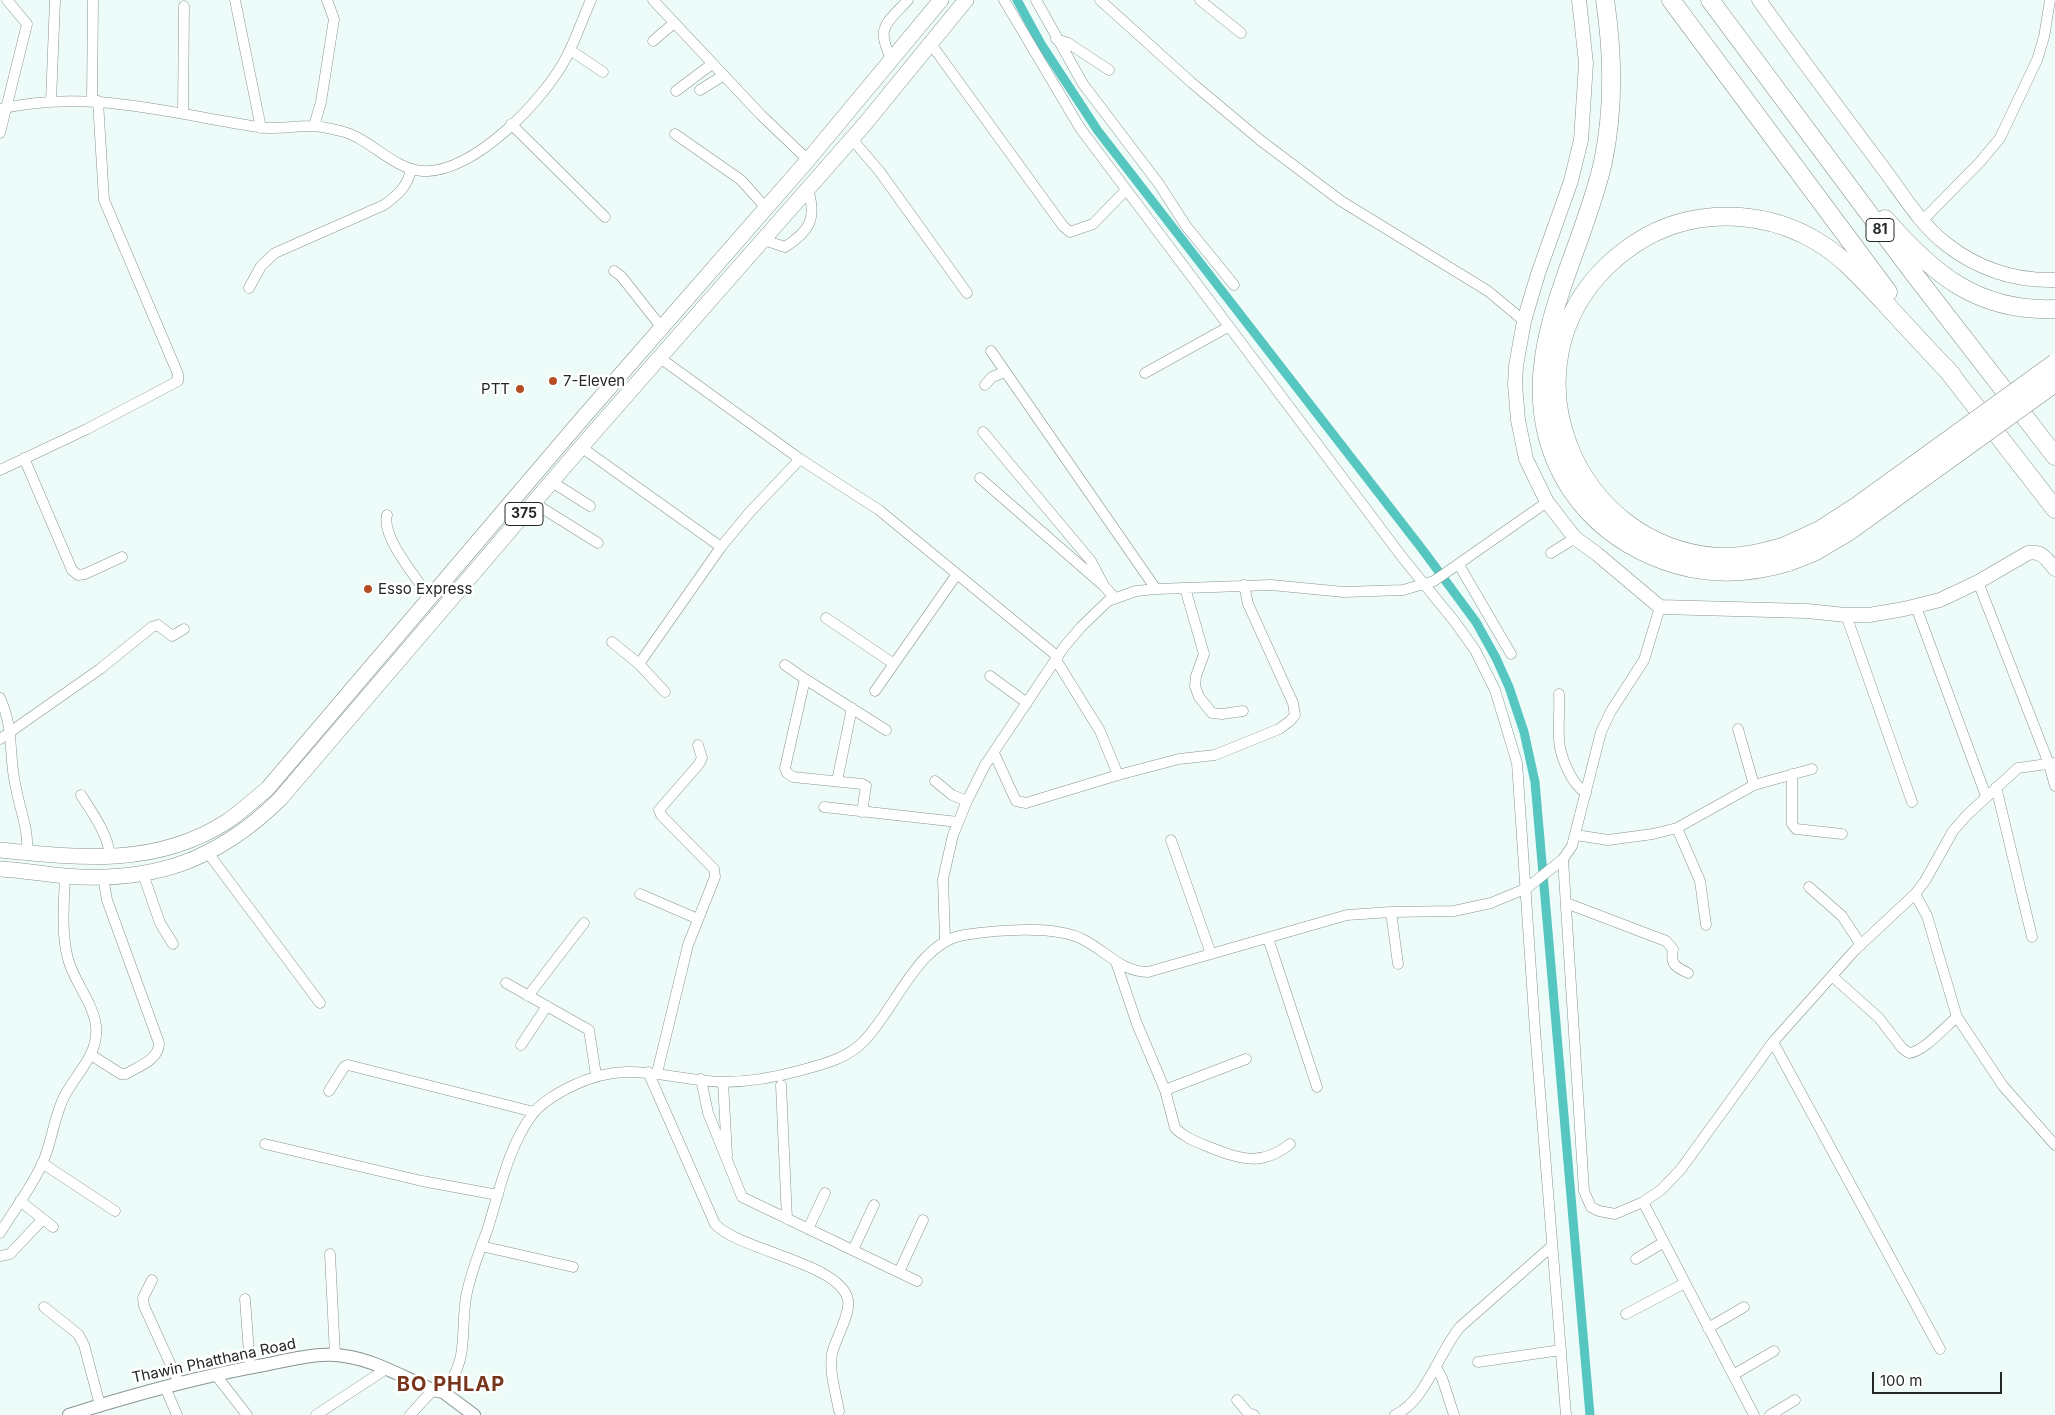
<!DOCTYPE html>
<html>
<head>
<meta charset="utf-8">
<style>
  body { margin:0 }
  #map { position:relative; width:2055px; height:1415px; overflow:hidden; background:#edfbf9; font-family:Inter,sans-serif }
  canvas { display:block }
  .scale { position:absolute; left:1872px; top:1372px; width:130px; height:22px; box-sizing:border-box; border:2px solid #232827; border-top:0; padding-left:6px; font-size:15px; line-height:18px; white-space:nowrap; color:#232827; -webkit-text-stroke:4px #fff; paint-order:stroke }
</style>
</head>
<body>
<div id="map">
<canvas width="2055" height="1415"></canvas>
<div class="scale">100 m</div>
</div>
<script>
const g = document.querySelector('canvas').getContext('2d');
g.lineJoin = 'round';
function trace(path, color, width, dash) {
  g.strokeStyle = color;
  g.lineWidth = width;
  g.lineCap = dash ? 'butt' : 'round';
  g.setLineDash(dash || []);
  g.stroke(path);
}
function drawText(font, color, halo, rows, align = 'center') {
  g.font = font + ' Inter,sans-serif';
  g.lineWidth = 5;
  g.setLineDash([]);
  g.textBaseline = 'middle';
  g.strokeStyle = halo;
  g.fillStyle = color;
  for (const [text, x, y, turn = 0] of rows) {
    g.save();
    g.translate(x, y);
    g.rotate((+turn || 0) * Math.PI / 180);
    g.textAlign = isNaN(turn) ? turn : align;
    if (halo) g.strokeText(text, 0, 0);
    g.fillText(text, 0, 0);
    g.restore();
  }
}
trace(new Path2D(`
  M1017 0 1041 44 1098 131 1422 549 1476 622 1496 658 1509 687 1524 732 1535 782 1590 1415`), '#56c6c0', 9);
const minor = new Path2D(`
  M235 0 261 128
  M653 0 761 115 808 160
  M1004 0 1080 128 1402 557 1455 622 1475 650 1495 690 1517 763 1535 1030 1566 1415
  M1036 0 1083 84 1159 184 1186 226 1234 285
  M1100 0 1192 83 1260 140 1341 201 1488 291 1524 321
  M1200 0 1241 33
  M1056 39 1068 43 1109 70
  M653 41 674 23
  M931 44 1063 226 1070 232 1093 224 1126 190
  M570 50 603 72
  M891 58C875 27 887 23 908 0
  M700 90 724 75
  M676 91 712 64
  M51 102 55 0
  M92 102 93 0
  M0 109C87 88 172 114 258 127 275 130 294 126 311 126 321 126 331 129 341 131 370 138 391 168 422 171 473 175 546 98 567 56 576 38 583 18 591 0
  M183 113 184 6
  M511 124 605 217
  M314 126 321 102 334 19 327 0
  M0 133 27 24 7 0
  M675 134 741 180 766 208
  M852 139 880 172 967 293
  M1923 220 1980 162 2000 138 2037 60 2044 37 2050 0
  M764 240 785 247C810 231 817 218 808 190
  M614 271 621 276 662 328
  M249 288 261 266 275 253 384 205C398 195 408 186 411 169
  M991 351 1156 589
  M660 358 800 459 879 510 1058 657
  M1145 373 1228 327
  M985 385 992 377 1005 372
  M983 432 1091 561 1104 586
  M581 447 721 547
  M24 458 72 570 78 575 85 574 122 557
  M0 470 87 429 178 381V374L104 200 98 101
  M980 478 1104 586 1115 598
  M552 482 590 506
  M534 503 598 543
  M387 515C381 537 417 578 430 598
  M1551 553 1575 538
  M1459 565 1511 654
  M1978 582 2049 764 2055 786
  M1185 588 1204 654 1196 676 1195 686 1199 697 1212 713 1222 714 1243 711
  M1916 607 1986 796
  M1846 615 1912 802
  M826 618 894 664
  M612 642 639 664 665 692
  M1056 660 1100 731 1118 775
  M639 664 721 547 749 513 800 459
  M785 665 805 679
  M990 676 1027 703
  M875 691 957 574
  M1559 694C1560 709 1558 723 1559 738 1559 755 1572 785 1586 793
  M0 698C15 731 8 755 16 788 20 810 29 830 27 853
  M1738 729 1754 785
  M0 739 100 669 152 627 158 625 172 636 184 629
  M994 753 1016 801 1026 803 1118 775 1179 759 1215 755 1279 729 1290 721 1295 715 1293 703 1248 604 1244 585
  M1792 774V824L1796 829 1842 834
  M837 781 852 708
  M935 781 952 795 967 801
  M1996 787 2032 937
  M81 795C93 814 108 834 110 856
  M824 807 958 822
  M862 812 866 786 862 784 793 777 787 773 785 768 805 679 886 730
  M1677 828 1700 881 1706 925
  M1576 835 1608 840 1653 834 1677 828 1754 785 1812 769
  M1171 840 1211 954
  M208 853 320 1003
  M1563 859 1584 1191 1591 1207 1599 1211 1615 1214 1643 1202 1661 1190 1681 1169 1773 1042 1855 950 1915 894 1925 881 1953 831 1967 815 2018 768 2055 763
  M143 874 160 923 173 944
  M1809 887 1842 916 1861 945
  M640 894 698 919
  M1915 894 1927 916 1957 1017 2003 1086 2055 1145
  M1566 903 1666 941 1673 949C1670 964 1675 967 1688 973
  M1391 912 1398 964
  M1268 938 1317 1087
  M945 940 943 879 953 835 967 801 985 765 1064 647 1081 627 1108 601 1136 591 1156 589 1271 585 1344 592 1403 590 1434 581 1547 502
  M1116 962 1137 1024 1165 1090 1175 1128C1185 1138 1197 1142 1209 1147 1240 1159 1261 1167 1290 1144
  M1832 976 1879 1018 1902 1048 1909 1053C1923 1052 1945 1027 1957 1017
  M506 983 589 1030 596 1075
  M528 996 584 923
  M1773 1042 1940 1349
  M521 1045 547 1006
  M91 1055 121 1074H126C139 1066 159 1060 159 1043L107 900 103 877
  M648 1072 715 1224C740 1251 841 1263 848 1300 851 1314 835 1339 832 1354 829 1373 836 1393 839 1411
  M657 1073 688 945 715 877 714 869 661 815 659 810 699 764 702 758 698 745
  M701 1079 708 1113 742 1197 917 1281
  M723 1082 727 1155
  M781 1085 787 1219
  M1165 1090 1246 1059
  M329 1091 344 1067 348 1065 534 1112
  M265 1144 422 1181 498 1195
  M42 1163 115 1211
  M20 1201 53 1227
  M1643 1202 1754 1415
  M808 1229 825 1193
  M0 1233C14 1210 32 1187 43 1162 52 1141 54 1117 64 1097 76 1073 99 1055 96 1026 93 1002 74 982 68 959 61 933 64 903 65 876
  M481 1246 573 1267
  M853 1250 874 1205
  M330 1254 335 1355
  M0 1256 10 1254 43 1219
  M1636 1259 1664 1242
  M899 1272 923 1220
  M152 1280 143 1298 144 1306 179 1383
  M245 1299 250 1367
  M44 1307 78 1334 84 1345 100 1405
  M1626 1314 1685 1283
  M1708 1328 1744 1307
  M1478 1362 1561 1350
  M1436 1367 1442 1378 1454 1415
  M215 1374 247 1415
  M1733 1375 1774 1351
  M165 1387 177 1415
  M443 1392C470 1359 460 1335 466 1297 470 1275 479 1252 487 1231 499 1193 508 1147 532 1115 541 1102 558 1093 572 1086 628 1058 666 1080 723 1082 749 1082 777 1077 802 1070 824 1064 848 1058 864 1041 894 1011 918 942 964 935 996 930 1053 925 1082 939 1105 950 1121 972 1148 972L1347 915 1391 912 1454 911 1491 903 1527 888 1563 859 1572 846 1601 732 1611 711 1644 660 1660 607
  M1237 1400 1248 1413 1254 1415
  M316 1415 386 1369
  M410 1415 433 1390
  M1395 1415C1425 1402 1439 1352 1460 1327L1552 1246
  M1770 1415 1795 1400`);
const tertiary = new Path2D(`
  M69 1415C135 1394 201 1376 269 1364 293 1359 320 1352 344 1356 375 1360 404 1378 433 1390L443 1392 474 1415`);
const secondary = new Path2D(`
  M1579 0 1586 63 1581 140 1571 181 1538 274 1524 321 1516 366 1515 384 1518 420 1526 459 1547 502 1575 538 1597 554 1660 607 1807 611 1846 615H1869L1904 609 1940 600 1978 582 2028 553C2042 550 2047 560 2055 569
  M1759 0C1799 56 1841 112 1883 168 1902 193 1920 224 1946 244 1978 269 2014 281 2055 280`);
const primary = new Path2D(`
  M0 850C79 858 156 867 226 822 241 812 255 799 268 788L581 420 808 160 941 0
  M0 869C22 870 43 874 65 876 153 883 217 861 280 799L595 431 864 125 966 0`);
const motorway = new Path2D(`
  M1605 0C1613 53 1614 109 1603 162 1580 264 1511 359 1557 464 1572 498 1598 526 1629 544 1680 574 1733 579 1789 562
  M1671 0 1888 292
  M1710 0 1911 270 2055 456
  M1885 219C1933 274 1978 312 2055 309
  M1945 367 2055 509
  M1783 547C1761 553 1740 558 1718 557 1574 547 1501 369 1607 266 1629 245 1657 228 1687 221 1732 211 1779 218 1818 242 1843 257 1863 280 1883 301 1906 326 1929 351 1952 375`);
trace(minor, '#889493', 11);
trace(tertiary, '#889493', 14);
trace(secondary, '#889493', 15);
trace(primary, '#889493', 16);
trace(motorway, '#889493', 19);
trace(minor, '#fff', 10);
trace(tertiary, '#fff', 12);
trace(secondary, '#fff', 14);
trace(primary, '#fff', 15);
trace(motorway, '#fff', 18);
const motorwayBridge = new Path2D(`
  M1783 547 1820 530 1857 506 2055 363
  M1789 562 1814 552 1848 532 2055 383`);
trace(motorwayBridge, '#889493', 19, []);
trace(motorwayBridge, '#fff', 18);
for (const [x, y, r, color] of [
  [553,381,5,"#b44d26"],
  [520,389,5,"#b44d26"],
  [368,589,5,"#b44d26"]
]) {
  const dot = new Path2D();
  dot.arc(x, y, r, 0, 2 * Math.PI);
  g.fillStyle = color;
  g.fill(dot);
  trace(dot, '#fff', 2);
}
for (const [x, y, w] of [
  [1880,230,28],
  [524,514,38]
]) {
  const box = new Path2D();
  box.roundRect(x - w / 2, y - 11.5, w, 23, 4);
  g.fillStyle = '#fff';
  g.fill(box);
  trace(box, '#232827', 1);
}
drawText('bold 14px', '#232827', null, [
  ["81",1880,230],
  ["375",524,514]
]);
drawText('15px', '#232827', '#fff', [
  ["7-Eleven",563,381],
  ["PTT",510,389,"right"],
  ["Esso Express",378,589]
], 'left');
drawText('15px', '#232827', '#fff', [
  ["Thawin Phatthana Road",214,1361,-12]
]);
g.letterSpacing = '1px';
drawText('bold 20px', '#77351c', '#fff', [
  ["BO PHLAP",451,1385]
]);
g.letterSpacing = '0px';
</script>
</body>
</html>
